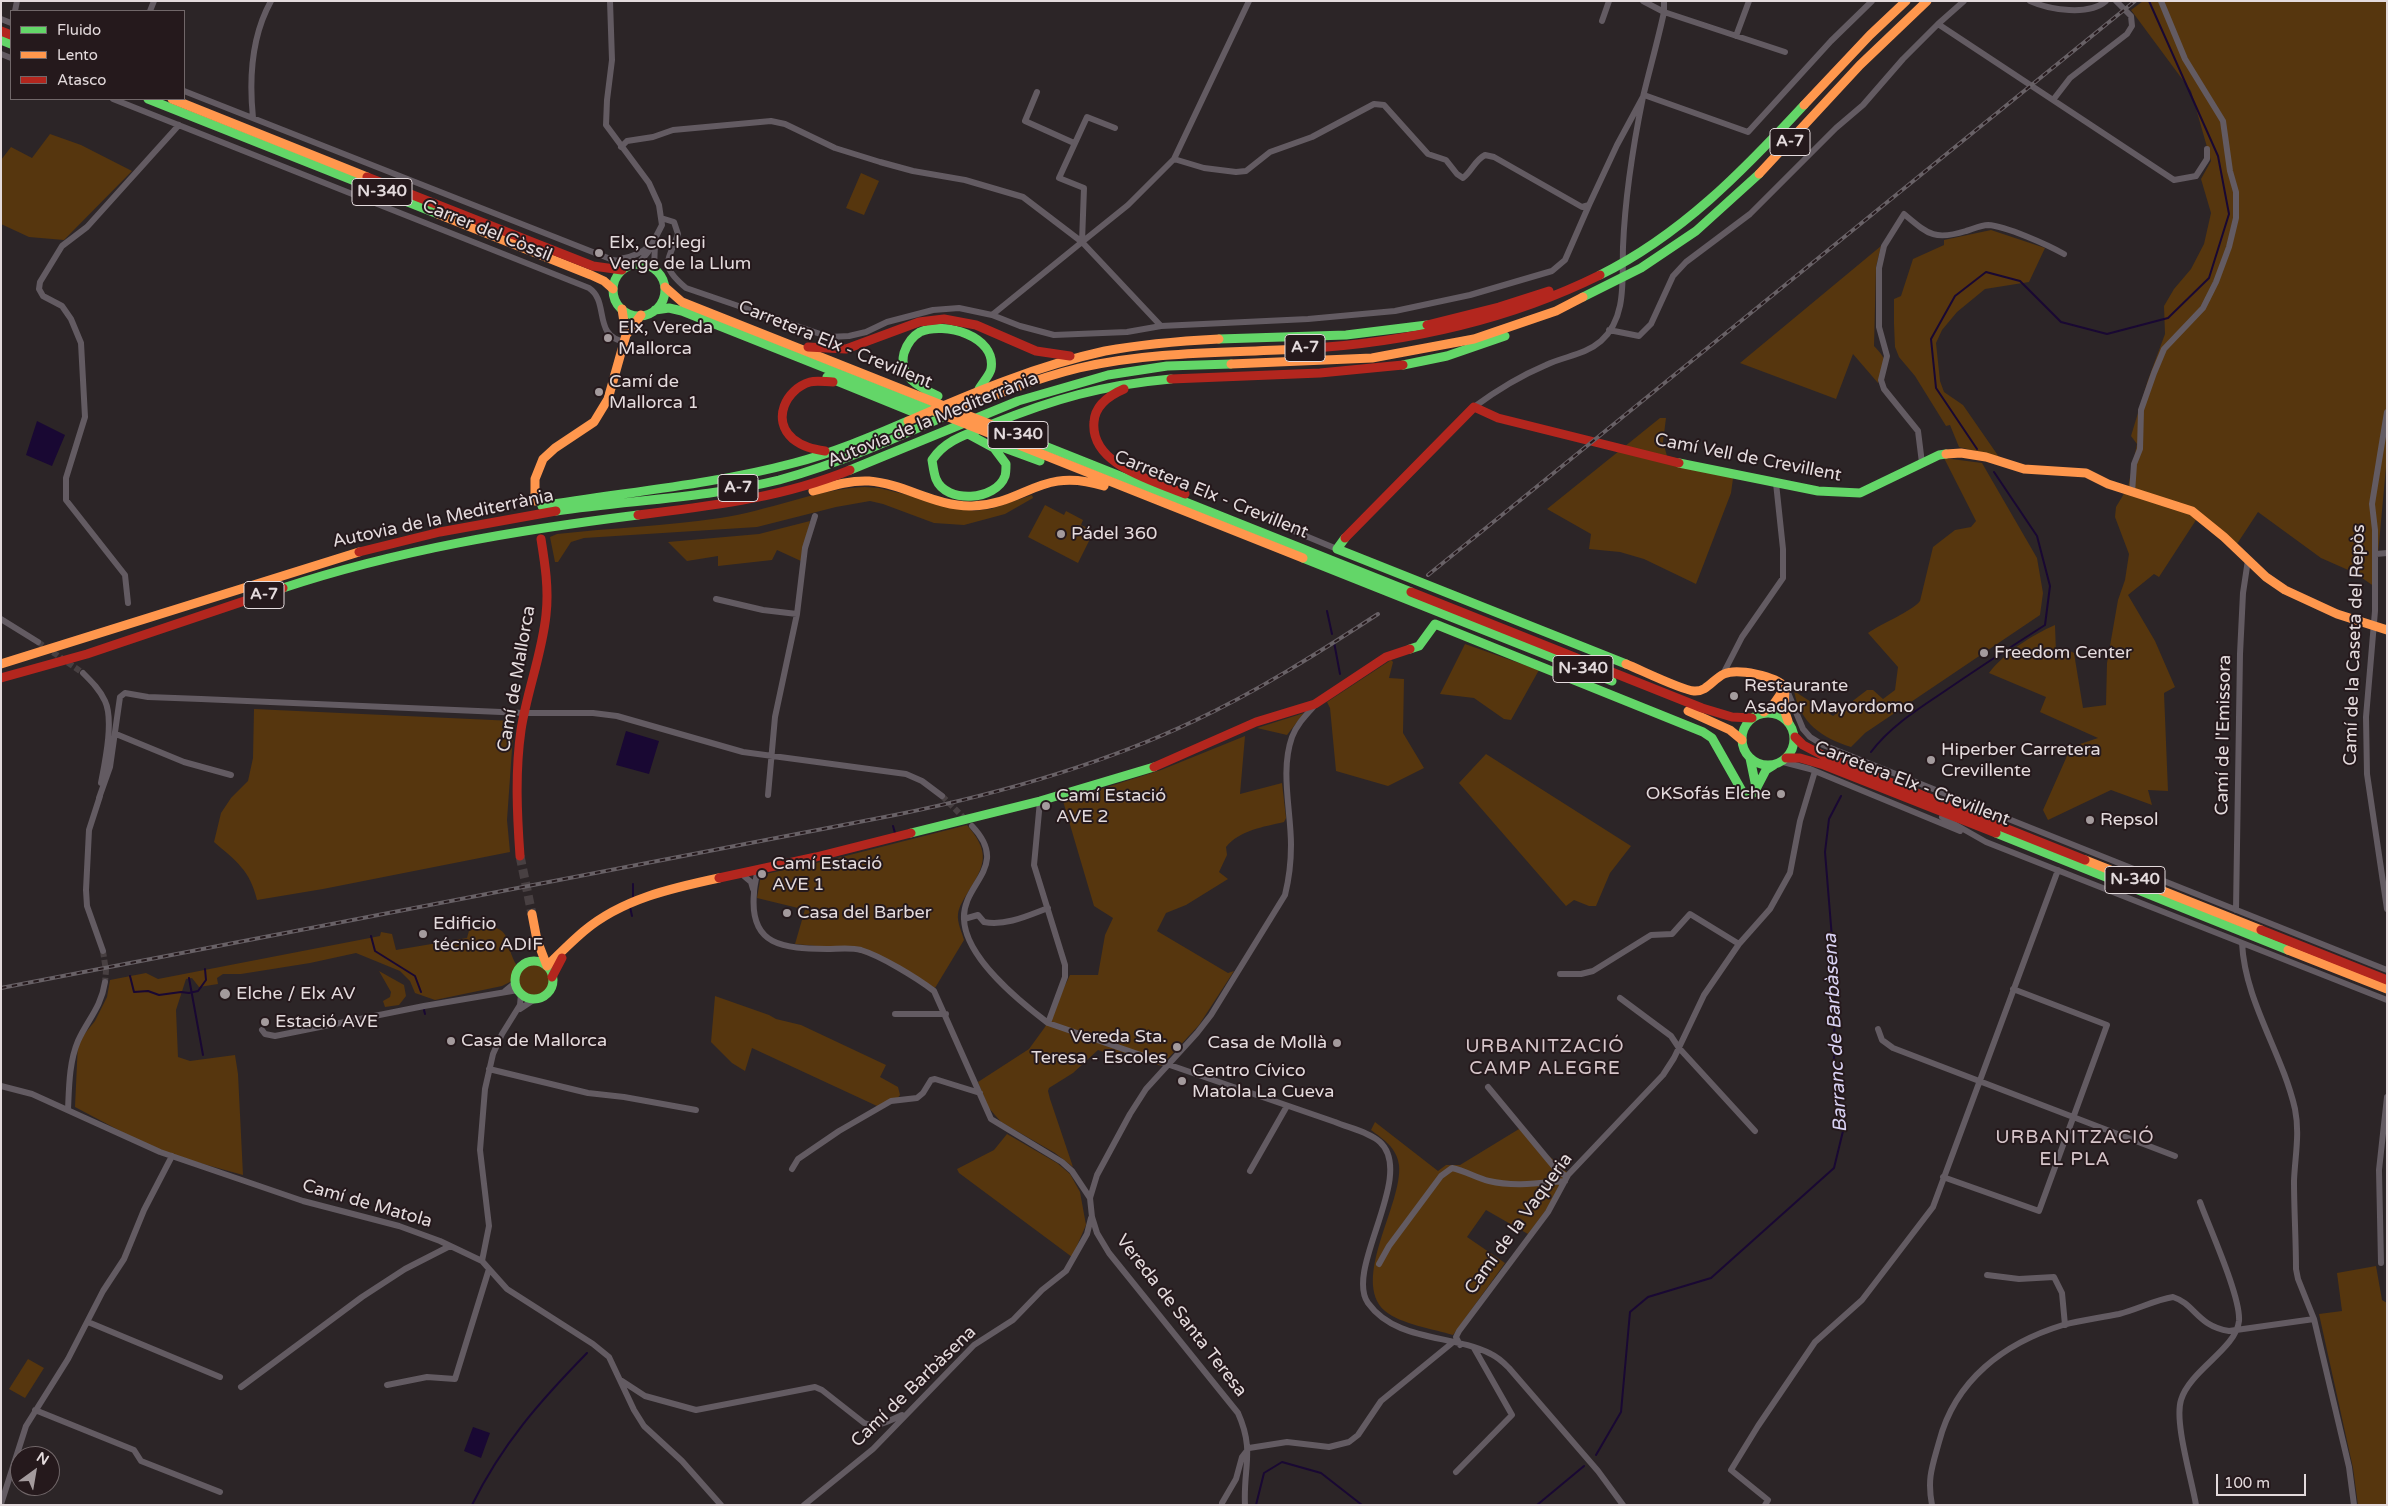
<!DOCTYPE html>
<html>
<head>
<meta charset="utf-8">
<style>
  body { margin:0 }
  #map { position:relative; width:2388px; height:1506px; overflow:hidden; background:#2c2527; font-family:"Varela Round",sans-serif }
  canvas { display:block }
  .frame { position:absolute; inset:0; border:2px solid #e4dbdd; pointer-events:none }
  .legend { position:absolute; left:10px; top:10px; width:175px; height:90px; box-sizing:border-box; background:#25191c; border:1px solid #716769; margin:0; padding:6px 9px; list-style:none; font-size:15px; color:#e4dbdd }
  .legend li { display:flex; align-items:center; gap:10px; height:25px }
  .legend b { width:25px; border:1px solid #716769 }
  .north { position:absolute; left:10px; top:1446px; width:50px; height:50px; box-sizing:border-box; background:#25191c; border:1px solid #716769; border-radius:50%; rotate:32deg; font-size:14px; font-weight:700; line-height:20px; text-align:center; color:#e4dbdd }
  .north::after { content:''; display:block; margin:auto; width:18px; height:22px; background:#a49b9d; clip-path:polygon(50% 0,100% 100%,50% 72%,0 100%) }
  .scale { position:absolute; left:2216px; top:1474px; width:90px; height:22px; box-sizing:border-box; border:2px solid #e4dbdd; border-top:0; padding-left:6px; font-size:15px; line-height:18px; white-space:nowrap; color:#e4dbdd; -webkit-text-stroke:4px #25191c; paint-order:stroke }
</style>
</head>
<body>
<div id="map">
<canvas width="2388" height="1506"></canvas>
<div class="frame"></div>
<ul class="legend">
<li><b style="height:6px;background:#63d668"></b>Fluido</li>
<li><b style="height:6px;background:#ff974d"></b>Lento</li>
<li><b style="height:6px;background:#b3261e"></b>Atasco</li>
</ul>
<div class="north">N</div>
<div class="scale">100 m</div>
</div>
<script>
const g = document.querySelector('canvas').getContext('2d');
g.lineJoin = 'round';
function fillPath(path, color) {
  g.fillStyle = color;
  g.fill(path, 'evenodd');
}
function trace(path, color, width, dash) {
  g.strokeStyle = color;
  g.lineWidth = width;
  g.lineCap = dash ? 'butt' : 'round';
  g.setLineDash(dash || []);
  g.stroke(path);
}
function drawText(font, color, halo, rows, align = 'center') {
  g.font = font + ' "Varela Round",sans-serif';
  g.lineWidth = 4;
  g.setLineDash([]);
  g.textBaseline = 'middle';
  g.strokeStyle = halo;
  g.fillStyle = color;
  for (const [text, x, y, turn = 0] of rows) {
    g.save();
    g.translate(x, y);
    g.rotate((+turn || 0) * Math.PI / 180);
    g.textAlign = isNaN(turn) ? turn : align;
    if (halo) g.strokeText(text, 0, 0);
    g.fillText(text, 0, 0);
    g.restore();
  }
}
fillPath(new Path2D(`
  M2143 1H2387V456L2375 587 2355 573 2321 558 2258 512 2233 550 2196 520 2159 577 2154 574 2128 595 2155 641 2175 687 2164 693 2168 791 2148 790 2152 805 2111 790 2048 820 2043 810 2071 747 2098 738 2040 712 2046 697 1989 673C2004 653 2032 635 2055 625L2056 653 2066 649 2074 653 2083 708 2106 705 2107 663 2118 600 2125 580 2129 554 2115 517 2116 507 2128 487 2137 444 2131 436 2148 380 2165 334 2164 306 2174 289 2191 269 2204 244 2211 213 2201 179 2211 161 2191 91 2131 10Z
  M50 134 81 145 132 171 64 240 29 237 1 224V160L11 147 32 158Z
  M861 173 879 181 864 215 846 208Z
  M1991 230 2045 248 2029 282 1985 289 1957 312 1942 330 1936 343 1940 381 1944 392 1963 405 1999 457 1959 447 1950 425 1946 426 1915 376 1899 357 1895 347 1894 324V299L1901 296 1913 259 1944 245V240Z
  M1881 246 1876 267 1874 346C1889 361 1886 365 1878 383L1853 354 1836 399 1740 363Z
  M1660 418H1666L1663 442 1667 456 1734 471 1731 493 1696 584 1644 559 1620 552 1589 549 1591 534 1547 509Z
  M1944 458 1982 463 2037 558 2043 593 2040 615 1865 733 1851 747C1822 738 1800 723 1794 691L1833 716 1867 690H1873L1883 699 1895 690 1898 667 1868 633C1881 624 1912 611 1920 601L1933 547 1955 530 1971 527 1976 521Z
  M865 487 879 488 973 511 991 509 1032 495 1033 498 1005 514 964 525 934 523 883 504 870 501 836 507 757 527 584 538 571 542 558 562H555L550 537 557 534C611 528 666 526 720 518 769 511 816 489 865 487Z
  M1045 505 1064 515 1066 511 1083 520 1081 525 1094 531 1078 563 1028 537Z
  M810 521 801 561 777 550 772 560 718 566V556L687 561 668 542 759 534Z
  M1465 644 1539 670 1511 720 1504 719 1474 698 1440 694Z
  M1391 660 1393 662 1389 678 1404 679 1403 733 1424 768 1388 786 1336 771 1330 708 1327 702Z
  M254 709 514 721 507 820 510 852 323 889 257 900C250 870 236 861 214 842L221 813 231 798 248 781 253 758Z
  M1304 713 1287 735 1257 728Z
  M1245 736 1240 794 1282 783 1286 818 1284 822C1263 827 1240 830 1226 847L1227 855 1219 872 1228 879 1186 905 1166 913 1157 931 1228 973 1234 971 1199 1025 1161 1066 1121 1052 1118 1057 1098 1050 1073 1073 1049 1088 1048 1091 1050 1099 1073 1167 1055 1153 1001 1122 988 1107 978 1082 1029 1049 1045 1027 1070 975H1098L1105 935 1113 918 1094 906 1063 801 1161 770Z
  M1486 754 1631 846 1610 873 1596 906H1589L1574 900 1566 906 1459 783Z
  M967 825C990 852 986 864 968 892 964 899 959 906 958 914 957 923 962 932 964 940L935 988 879 959 850 949 795 944 806 906 798 908 757 898 761 875 830 860Z
  M476 925C519 926 501 945 519 968L514 980 502 986 435 1000 415 993 410 981 400 971 356 953 310 963 241 974H223L217 978 218 984 199 987 192 978 186 979 176 1010 178 1057 190 1061 235 1055 238 1074 243 1175 160 1152 75 1107 78 1042 95 1021 107 997 110 980 146 973 158 979 380 936 381 932 392 934 396 950 467 938 470 927Z
  M517 980a17 17 0 1 1 34 0a17 17 0 1 1-34 0Z
  M379 971 404 985 406 996 399 1005 385 1007 383 1001 390 997 391 992Z
  M715 996 769 1015 776 1019 801 1025 886 1065 880 1077 898 1087 900 1095 897 1099 877 1106 752 1048 745 1071 732 1063 711 1042Z
  M1375 1122 1438 1171 1446 1165H1460L1519 1129 1567 1172 1546 1210 1528 1234 1486 1210 1467 1237 1505 1263 1453 1335C1434 1329 1400 1324 1385 1311 1350 1280 1403 1204 1399 1165 1397 1148 1383 1139 1371 1130Z
  M1007 1134 1057 1163 1070 1174 1080 1192 1086 1225 1072 1257 959 1173 957 1169 994 1150Z
  M2376 1266 2382 1300 2387 1303V1505H2358L2353 1468 2319 1314 2342 1311 2337 1273Z
  M28 1359 44 1368 25 1398 9 1389Z`), '#56360e');
fillPath(new Path2D(`
  M37 421 65 435 52 466 26 455Z
  M626 731 659 741 649 774 616 765Z
  M473 1427 490 1433 481 1458 464 1451Z`), '#190833');
trace(new Path2D(`
  M1977 449 1936 388 1931 339 1955 296 1986 272 2020 281 2061 322 2107 334 2168 318 2209 278 2229 214 2218 156 2149 1
  M1327 611 1332 634
  M1334 642 1340 674
  M1871 752C1889 728 1915 711 1939 695 1974 671 2009 648 2045 625L2050 586 2037 536 1994 472
  M893 826 895 833
  M633 897V884
  M630 907 632 916
  M371 936 375 951 415 976 421 992
  M130 976 134 992 148 991 159 995 181 992 189 993 198 991 206 980 205 969
  M189 978 203 1055
  M424 1010 425 1014
  M1596 1455 1621 1412 1630 1312 1648 1297 1711 1278 1834 1168 1843 1131 1834 1062 1835 975 1825 852 1829 819 1841 796
  M472 1505C502 1444 540 1401 587 1353
  M1256 1505 1264 1473 1282 1462 1321 1473 1362 1505
  M1537 1505 1584 1466`), '#190833', 2);
trace(new Path2D(`
  M38 642 83 673
  M942 796 968 822
  M103 951 106 971 105 982`), '#484042', 6, [6, 3]);
trace(new Path2D(`
  M520 856 532 914`), '#484042', 9, [9, 4.5]);
trace(new Path2D(`
  M610 1 612 60 607 100 606 125 649 183 659 205 662 225 648 252 639 263
  M1643 1 1664 12 1785 52
  M2030 1C2050 10 2089 16 2106 1
  M15 11 17 1
  M150 11 154 1
  M1 19 11 23
  M1602 21 1609 1
  M1938 24 2174 180 2196 176 2207 159V149
  M1736 36 1749 1
  M1 54 11 58
  M184 91 613 260 636 264
  M1037 92 1025 121 1074 143
  M1644 95 1748 132 1831 41 1872 1
  M113 99 589 288C610 302 592 336 625 342
  M2053 100 2070 78 2127 34 2132 26 2131 16 2116 1
  M253 118C249 79 251 37 271 1
  M621 147 627 141 653 137 673 130 771 121 785 124 835 148 880 162 913 171 965 180 1023 197 1082 242
  M1174 159 1249 1
  M1589 205 1565 260 1552 271 1470 295 1395 311 1308 319 1161 326 1082 242 1128 205 1174 159 1204 168 1236 172 1246 171 1270 152 1312 137 1374 104 1384 105 1428 154 1446 160 1457 174 1463 178C1472 171 1475 160 1485 155L1494 157 1582 207 1589 205 1617 145 1644 95
  M661 218 674 222 678 234C668 262 659 265 686 288L829 337 849 336 866 332 887 322 933 310 959 308 992 315 1082 242
  M1082 242 1084 188 1059 178 1087 117 1115 128
  M620 259C631 257 641 254 649 246
  M654 268 655 244
  M992 315 1020 326 1054 335 1127 332 1161 326
  M1609 330 1639 336 1651 324 1673 276 1686 262 1750 214 1836 128 1863 105 1903 59 1938 24 1964 1
  M1474 407C1497 390 1520 376 1546 365 1565 356 1585 355 1601 341 1627 318 1622 279 1623 247 1625 197 1633 146 1643 97 1650 68 1658 40 1664 12V1
  M2387 412 2372 504 2375 530V611L2366 717 2367 774 2387 909
  M1922 463 1918 431 1884 389 1881 380 1887 356 1879 327V268L1884 246 1904 214C1928 234 1934 241 1966 231 1973 229 1981 225 1988 225 2006 226 2048 245 2064 254
  M2132 493 2134 464 2140 449 2141 410 2154 373 2164 349 2203 308 2216 282 2229 247 2236 218V192L2230 171 2223 121 2185 59 2161 1
  M1263 515 1272 522 1337 549
  M2376 554 2387 553
  M716 599 763 610 797 614
  M128 603 125 575 66 500V478L85 417 81 343 71 319 62 306 43 296 39 289 40 282 62 246 87 227 179 125
  M1 619 38 642
  M83 673C92 682 100 690 105 701 114 720 105 762 101 783
  M1723 674 1742 637 1783 578V549L1776 483
  M1786 688 1803 729 1810 737 1823 745 2387 970
  M116 734 184 762 231 775
  M1783 762 1810 769 1960 831
  M768 795 775 717 797 614 805 548 815 516
  M100 796 89 830 86 890 87 906 103 951
  M99 798 110 767 120 697 125 693 148 697 201 699 524 713H593L617 716 743 752 906 774 922 781 942 796
  M1040 801 1034 865 1065 965V977L1048 1023
  M1942 817 1986 842 2387 1000
  M972 826C1011 867 962 883 964 919 965 957 1020 1002 1048 1023L1335 1122C1349 1128 1369 1132 1380 1142 1416 1175 1344 1269 1368 1303 1396 1342 1452 1334 1491 1354 1498 1357 1504 1363 1509 1368L1598 1471 1623 1505
  M757 870C757 878 754 885 754 893 749 947 784 948 827 949 837 949 850 947 861 950 881 956 917 978 934 991L991 1119 1062 1162 1072 1171 1090 1198
  M744 876 751 882 753 889
  M2236 910 2240 654 2243 593 2248 560
  M964 919 978 915 984 922C1006 926 1027 916 1048 908
  M2242 943C2245 1002 2282 1052 2295 1109 2300 1134 2295 1156 2294 1181 2294 1210 2296 1240 2296 1269L2298 1279 2314 1319 2349 1467 2354 1505
  M1560 974H1581L1593 971 1651 935 1672 934 1690 914 1739 944
  M505 991 516 982
  M1620 998 1671 1036 1679 1048 1755 1131
  M520 1009 535 999
  M895 1014H946
  M1878 1029 1882 1040 1893 1048 2175 1156
  M262 1030 265 1034 275 1036 424 1006 518 990
  M489 1069 588 1093 624 1097 696 1110
  M1 1086 32 1094 160 1152 303 1201 399 1226 440 1241 482 1261 507 1289 593 1344 609 1357 634 1410 644 1426 682 1461 721 1505
  M1488 1087 1556 1169 1567 1177
  M68 1110C69 1088 69 1062 78 1041 88 1019 101 1008 105 982
  M792 1169 798 1159 839 1131 891 1101 917 1098 923 1093 931 1080 935 1079 980 1093
  M1250 1171 1287 1106
  M1943 1177 2039 1211 2107 1025 2013 989
  M482 1261 489 1226 480 1150 485 1089 493 1054 502 1034 520 1005 521 994
  M2381 1263 2379 1170 2387 1097
  M1379 1264 1389 1246 1441 1176 1452 1168C1466 1171 1476 1178 1489 1181 1514 1187 1540 1183 1565 1181
  M1987 1275 2019 1279 2054 1277 2062 1293 2065 1325
  M88 1322 220 1377
  M1460 1345 1456 1337 1459 1331 1548 1212 1568 1175 1663 1075 1674 1058 1704 995 1739 944 1770 909 1790 873 1800 821 1815 771
  M622 1381 645 1396 696 1410 815 1387 822 1390 864 1423C878 1428 889 1421 902 1415
  M387 1385 427 1377 455 1379 489 1269
  M241 1387 362 1297 405 1269 450 1246
  M35 1410 134 1450 141 1461 220 1492
  M1456 1472 1512 1415 1474 1348
  M1222 1503 1236 1479 1242 1457 1249 1448 1287 1442 1329 1447 1349 1442 1358 1435 1381 1401 1452 1343
  M1 1504 26 1426 68 1359 103 1291 124 1259 144 1210 172 1156
  M804 1505 873 1449 974 1345 1013 1320 1042 1290 1066 1271 1087 1234 1091 1218
  M1245 1505C1243 1467 1255 1451 1238 1413L1109 1253 1097 1233 1092 1217 1090 1198 1097 1175 1130 1114 1146 1089 1197 1033 1211 1015 1285 895C1289 879 1291 862 1291 845 1291 810 1280 771 1292 737 1297 724 1306 715 1315 705
  M1765 1505 1768 1500 1731 1470 1758 1426 1815 1342 1862 1300 1933 1207 2058 870
  M1932 1505C1927 1479 1932 1467 1939 1442 1955 1380 2004 1343 2063 1325 2081 1320 2100 1318 2119 1314 2138 1309 2155 1300 2173 1297 2195 1304 2197 1326 2229 1331L2314 1319
  M2196 1505C2192 1480 2174 1422 2181 1400 2190 1370 2236 1349 2239 1321 2241 1297 2209 1227 2200 1202`), '#635b62', 6);
trace(new Path2D(`
  M1 40 11 44
  M148 99 438 214
  M613 290a26 26 0 1 1 52 0a26 26 0 1 1-52 0Z
  M1600 275C1681 235 1743 171 1804 105
  M1583 297 1641 268 1696 231 1759 174
  M655 310 669 308 682 311 936 412
  M1219 339 1346 335 1427 325
  M1403 365 1447 356 1505 336
  M827 377 923 416
  M938 396C919 387 898 377 904 353 907 344 911 337 920 332 944 321 997 336 991 369 990 375 982 383 979 389
  M1007 431 1411 592
  M970 435 994 448 1006 464C1006 468 1006 473 1005 476 996 501 946 504 936 479 934 474 933 466 932 460 946 439 968 434 990 425 1053 399 1103 385 1171 379
  M991 443 1040 461
  M1679 463 1818 491 1860 493 1939 455 1946 454
  M850 470 1018 401 1108 375 1167 366 1231 364
  M542 506C626 492 711 485 794 463 833 453 871 437 908 421
  M556 511C630 500 706 498 779 480 838 464 894 439 950 414
  M1345 538 1337 549 1626 664
  M1303 558 1612 681
  M283 588C398 550 518 530 638 515
  M1410 649 1419 646 1435 624 1703 732 1712 738 1742 791 1747 794 1754 793 1766 770 1774 765
  M1742 739a26 26 0 1 1 52 0a26 26 0 1 1-52 0Z
  M1750 758 1756 787
  M911 833 1040 801 1154 767
  M1996 833 2288 950
  M515 980a19 19 0 1 1 38 0a19 19 0 1 1-38 0Z`), '#63d668', 9);
trace(new Path2D(`
  M172 99 367 177
  M1804 105 1870 35 1906 1
  M1759 174 1860 65 1927 1
  M438 214 591 275 604 281 613 289
  M665 287 682 302 1007 431
  M626 335 641 315
  M1231 364 1372 358 1474 339 1556 311 1583 297
  M936 412 1303 558
  M950 414C992 396 1034 379 1079 368 1152 351 1227 353 1300 349
  M908 421C972 393 1036 366 1105 351 1143 344 1181 341 1219 339
  M1946 454 1961 453 1986 457 2024 469 2086 473 2108 484 2192 511 2224 537 2266 577 2285 590 2337 614 2387 630
  M813 491C831 486 850 480 869 481 905 484 936 507 972 506 1026 504 1040 466 1104 486
  M535 501V479L543 459 555 448 594 422 608 399 626 335 622 309
  M1 664 359 552
  M1626 664C1641 670 1681 690 1694 691 1707 692 1713 679 1724 674 1737 668 1776 676 1785 687L1784 709 1788 721
  M1688 711 1730 730 1742 740
  M1764 712 1773 705 1784 689
  M2085 860 2261 930
  M532 914 537 940 547 966
  M2288 950 2387 989
  M547 966C559 954 571 942 584 931 622 899 672 888 719 878`), '#ff974d', 9);
trace(new Path2D(`
  M1 31 11 35
  M367 177 593 266 622 270
  M1427 325 1499 307 1549 291
  M808 347 846 349 919 322 944 319 976 325 1036 351 1070 356
  M1300 349C1405 343 1505 322 1600 275
  M1171 379 1320 373 1403 365
  M1124 389C1110 395 1095 405 1094 422 1090 465 1153 480 1185 494
  M825 451C813 449 803 447 793 439 771 420 786 389 810 382 817 380 826 382 833 382
  M638 515C710 506 782 498 850 470
  M1345 538 1474 407 1498 418 1679 463
  M359 552 440 532 556 511
  M1411 592 1702 708 1732 717 1752 718
  M1 678 87 654 283 588
  M1795 737 1803 745 1824 756 2085 860
  M1786 758H1800L1824 765 1996 833
  M1154 767 1256 722 1315 704 1386 657 1410 649
  M520 856C517 814 515 772 521 730 527 691 542 654 546 615 549 589 545 564 541 539
  M719 878 816 857 911 833
  M2261 930 2387 980
  M552 977 562 958`), '#b3261e', 9);
const rail = new Path2D(`
  M1428 575 2135 1
  M1 988 895 815C998 794 1099 766 1194 721 1258 691 1318 653 1378 614`);
trace(rail, '#686166', 4);
trace(rail, '#25191c', 2, [5.5]);
for (const [x, y, r, color] of [
  [599,253,5,"#a49b9d"],
  [608,338,5,"#a49b9d"],
  [599,392,5,"#a49b9d"],
  [1061,534,5,"#a49b9d"],
  [1984,653,5,"#a49b9d"],
  [1734,696,5,"#a49b9d"],
  [1931,760,5,"#a49b9d"],
  [1781,794,5,"#a49b9d"],
  [1046,806,5,"#a49b9d"],
  [2090,820,5,"#a49b9d"],
  [762,874,5,"#a49b9d"],
  [787,913,5,"#a49b9d"],
  [423,934,5,"#a49b9d"],
  [225,994,6,"#a49b9d"],
  [265,1022,5,"#a49b9d"],
  [451,1041,5,"#a49b9d"],
  [1337,1043,5,"#a49b9d"],
  [1177,1047,5,"#a49b9d"],
  [1182,1081,5,"#a49b9d"]
]) {
  const dot = new Path2D();
  dot.arc(x, y, r, 0, 2 * Math.PI);
  g.fillStyle = color;
  g.fill(dot);
  trace(dot, '#25191c', 2);
}
for (const [x, y, w] of [
  [1790,142,40],
  [382,192,60],
  [1305,348,40],
  [1018,435,60],
  [738,488,40],
  [264,595,40],
  [1583,669,60],
  [2135,880,60]
]) {
  const box = new Path2D();
  box.roundRect(x - w / 2, y - 13.5, w, 27, 4);
  g.fillStyle = '#25191c';
  g.fill(box);
  trace(box, '#e4dbdd', 1);
}
drawText('bold 16px', '#e4dbdd', null, [
  ["A-7",1790,142],
  ["N-340",382,192],
  ["A-7",1305,348],
  ["N-340",1018,435],
  ["A-7",738,488],
  ["A-7",264,595],
  ["N-340",1583,669],
  ["N-340",2135,880]
]);
drawText('18px', '#e4dbdd', '#25191c', [
  ["Carrer del Còssil",487,231,22],
  ["Carretera Elx - Crevillent",835,345,22],
  ["Autovia de la Mediterrània",933,420,-22],
  ["Camí Vell de Crevillent",1748,458,11],
  ["Carretera Elx - Crevillent",1211,495,22],
  ["Autovia de la Mediterrània",443,519,-12],
  ["Camí de la Caseta del Repòs",2355,645,-88],
  ["Camí de Mallorca",517,679,-80],
  ["Camí de l'Emissora",2224,735,-89],
  ["Carretera Elx - Crevillent",1912,784,21],
  ["Camí de Matola",367,1204,16],
  ["Camí de la Vaqueria",1519,1224,-54],
  ["Vereda de Santa Teresa",1181,1316,52],
  ["Camí de Barbàsena",914,1387,-44]
]);
drawText('18px', '#e4dbdd', '#25191c', [
  ["Elx, Col·legi",609,243],
  ["Verge de la Llum",609,264],
  ["Elx, Vereda",618,328],
  ["Mallorca",618,349],
  ["Camí de",609,382],
  ["Mallorca 1",609,403],
  ["Pádel 360",1071,534],
  ["Freedom Center",1994,653],
  ["Restaurante",1744,686],
  ["Asador Mayordomo",1744,707],
  ["Hiperber Carretera",1941,750],
  ["Crevillente",1941,771],
  ["OKSofás Elche",1771,794,"right"],
  ["Camí Estació",1056,796],
  ["AVE 2",1056,817],
  ["Repsol",2100,820],
  ["Camí Estació",772,864],
  ["AVE 1",772,885],
  ["Casa del Barber",797,913],
  ["Edificio",433,924],
  ["técnico ADIF",433,945],
  ["Elche / Elx AV",236,994],
  ["Estació AVE",275,1022],
  ["Vereda Sta.",1167,1037,"right"],
  ["Teresa - Escoles",1167,1058,"right"],
  ["Casa de Mallorca",461,1041],
  ["Casa de Mollà",1327,1043,"right"],
  ["Centro Cívico",1192,1071],
  ["Matola La Cueva",1192,1092]
], 'left');
drawText('italic 19px', '#d9d2f3', '#25191c', [
  ["Barranc de Barbàsena",1836,1033,-93]
]);
g.letterSpacing = '1px';
drawText('19px', '#d6c5c9', '#25191c', [
  ["URBANITZACIÓ",1545,1047],
  ["CAMP ALEGRE",1545,1069],
  ["URBANITZACIÓ",2075,1138],
  ["EL PLA",2075,1160]
]);
g.letterSpacing = '0px';
</script>
</body>
</html>
